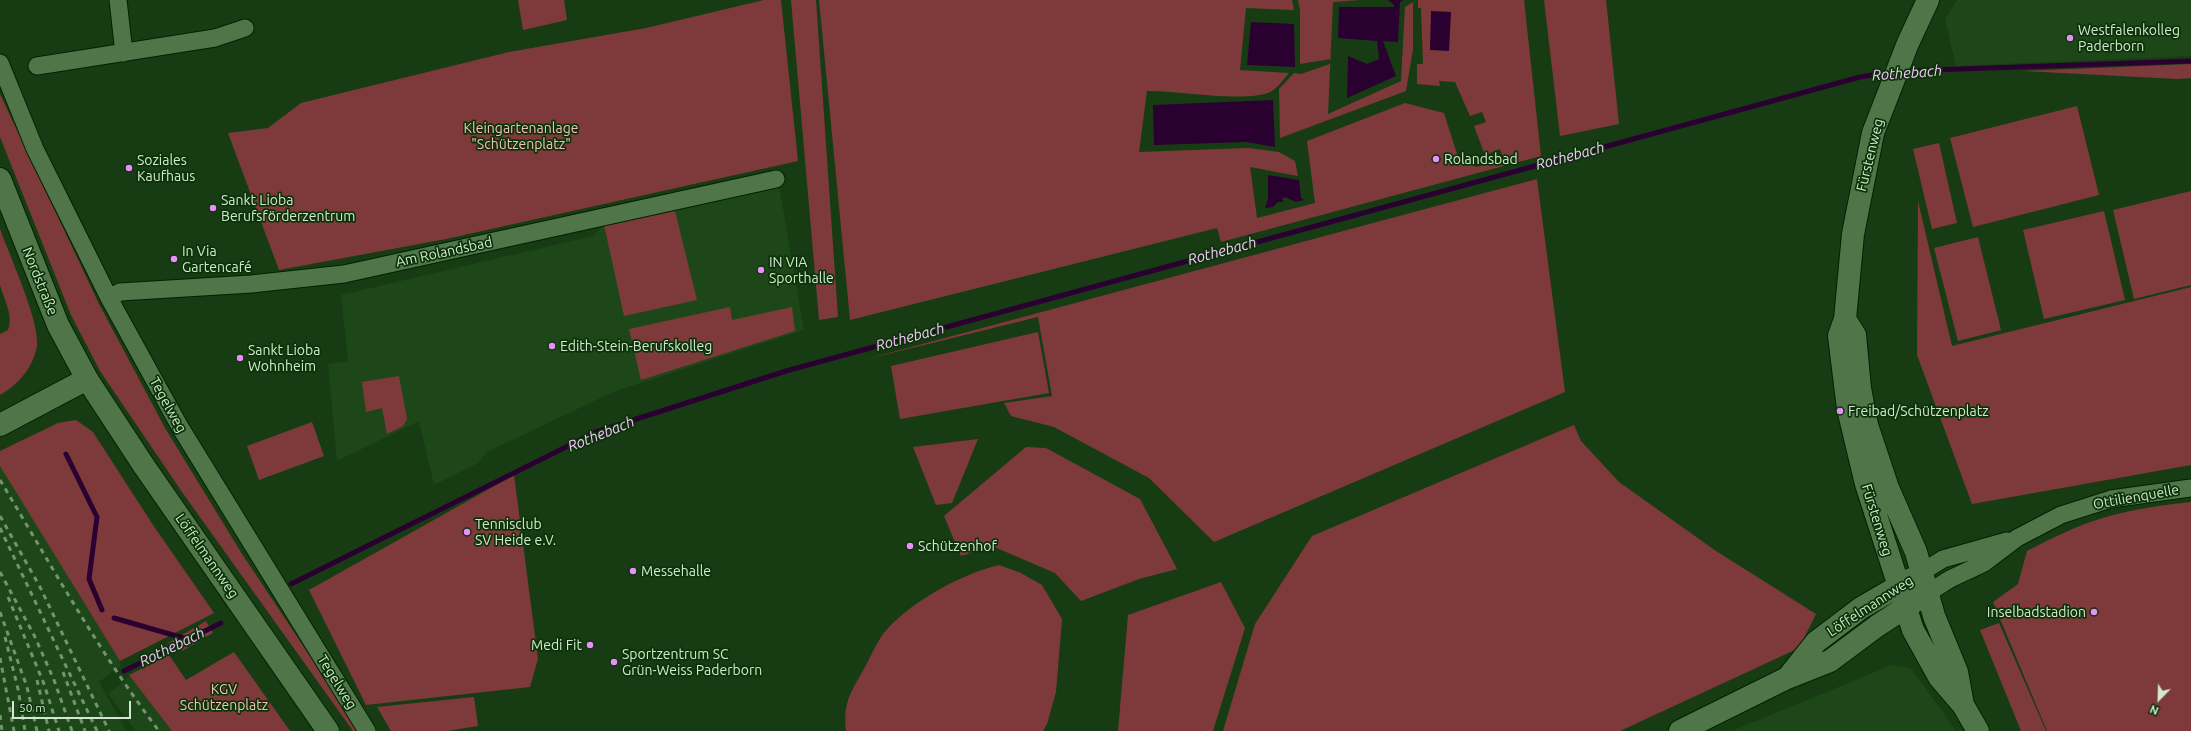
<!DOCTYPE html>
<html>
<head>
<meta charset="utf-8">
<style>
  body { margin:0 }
  #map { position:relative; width:2191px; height:731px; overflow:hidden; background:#173c13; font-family:Ubuntu,sans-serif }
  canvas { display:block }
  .north { position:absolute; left:2139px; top:679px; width:40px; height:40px; -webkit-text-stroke:3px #0c3208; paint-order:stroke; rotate:203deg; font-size:11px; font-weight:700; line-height:16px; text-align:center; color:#d3e8d0 }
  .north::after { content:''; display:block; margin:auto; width:14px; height:18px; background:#d3e8d0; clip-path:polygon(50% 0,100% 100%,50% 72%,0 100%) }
  .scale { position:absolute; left:12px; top:701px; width:119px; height:18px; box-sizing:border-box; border:2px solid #d3e8d0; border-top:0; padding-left:5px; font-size:12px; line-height:14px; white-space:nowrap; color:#d3e8d0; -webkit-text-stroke:3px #0c3208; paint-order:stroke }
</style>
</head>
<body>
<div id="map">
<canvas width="2191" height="731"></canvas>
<div class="north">N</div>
<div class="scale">50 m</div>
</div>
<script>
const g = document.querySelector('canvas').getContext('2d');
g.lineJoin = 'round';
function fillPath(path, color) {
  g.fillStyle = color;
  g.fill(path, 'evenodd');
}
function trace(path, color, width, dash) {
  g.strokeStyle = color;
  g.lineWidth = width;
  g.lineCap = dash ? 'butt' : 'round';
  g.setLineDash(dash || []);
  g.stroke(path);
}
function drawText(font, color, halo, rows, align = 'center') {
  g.font = font + ' Ubuntu,sans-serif';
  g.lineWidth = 3.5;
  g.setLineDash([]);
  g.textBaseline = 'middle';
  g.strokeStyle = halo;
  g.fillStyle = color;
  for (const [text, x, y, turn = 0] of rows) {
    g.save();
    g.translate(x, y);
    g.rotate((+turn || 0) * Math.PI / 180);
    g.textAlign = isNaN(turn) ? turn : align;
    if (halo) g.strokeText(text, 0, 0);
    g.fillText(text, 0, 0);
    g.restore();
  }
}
fillPath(new Path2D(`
  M1957 0H2191V56L1956 66 1945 19Z
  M779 186 804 330 613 392 487 452 478 463 434 485 419 421 337 461 328 364 348 361 341 295 593 236 604 225Z
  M0 465 120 661V666L99 682 126 731H0Z
  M1892 665 1911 668 1956 731H1732Z
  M130 676 172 731H136L108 694Z`), '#1d4718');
fillPath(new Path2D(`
  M518 0H564L567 20 523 30Z
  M764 0H781L798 161 446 239 279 270 228 133 268 128 301 103 509 52 646 28Z
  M791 0H816L838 317 819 320Z
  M819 0H1292L1294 10 1246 8 1240 70 1289 73C1284 79 1278 87 1272 91 1249 104 1176 90 1147 91L1139 152 1248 148 1279 152 1295 161 1298 176 1250 167 1257 218 1315 203 1307 141 1405 103 1444 113 1458 157 1476 167 1504 160 1500 149 1485 155 1474 126 1486 122 1482 112 1470 116 1455 82 1439 81 1440 86 1417 84V64H1423L1421 8H1418V0H1524L1541 156 1221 242 1217 228 850 320Z
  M1298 0H1360L1333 2 1328 114 1401 81 1405 7 1413 2V49L1406 91 1280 138 1279 89 1294 73 1301 74 1330 64 1331 59 1300 64V10Z
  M1544 0H1606L1619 124 1560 136Z
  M2191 64V78L2178 79 2023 71Z
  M0 94 99 304 165 428 242 554 360 731H353L182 492 100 371 71 315 0 137Z
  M2077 106 2099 195 1973 227 1950 138Z
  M1939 143 1957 223 1932 229 1913 149Z
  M1537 179 1565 392 1214 542 1149 478 1054 427 1011 416 1004 403 1052 396 1038 317 863 360Z
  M2191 191V285L2134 299 2113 210Z
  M1918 201 1952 346 2191 287V465L1972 504 1917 355Z
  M675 211 697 300 624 316 604 225Z
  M2104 211 2125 300 2044 319 2023 230Z
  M0 229C10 257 39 319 37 345 34 367 18 385 0 395V334L8 330C14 316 4 300 0 285 0 273 0 244 0 229Z
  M1978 237 2001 330 1958 341 1934 248Z
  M730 307 732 320 792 307 795 331 641 380 629 329Z
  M1038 332 1049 393 900 419 891 366Z
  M399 376 407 419 403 426 387 434 382 408 366 412 362 382Z
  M76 420 93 432 153 525 214 613 120 661 0 466V451L58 423Z
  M312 422 324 456 259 480 247 446Z
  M1574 425 1581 441 1619 482 1716 551 1816 614 1799 648 1620 731H1223L1255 624 1312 536Z
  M978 439 952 503 936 505 913 447Z
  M1026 447 1046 448 1140 499 1177 569 1139 579 1081 601 1055 573 992 546 961 556 944 516Z
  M514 475 538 659 530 687 366 705 309 590Z
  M2191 502V731H2047L1993 602 2018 584 2027 551C2052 538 2078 525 2106 517 2133 509 2163 505 2191 502Z
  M999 565 1021 573 1042 585 1062 619 1056 692 1047 724 1043 731H846C843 703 850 693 864 669 870 658 876 644 883 634 908 603 961 574 999 565Z
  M1221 582 1245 628 1213 731H1118L1128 615Z
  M206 621 213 633 182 651 168 643Z
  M1999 623 2046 731H2021L1980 630Z
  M234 652 290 731H172L129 675 169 655 186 680Z
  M474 697 478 726 447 731H391L377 707Z`), '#7e3a3a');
fillPath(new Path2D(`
  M1388 0H1404L1400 2 1398 42 1383 41 1396 76 1347 98 1348 56 1367 64 1379 59 1377 41 1338 38 1339 7H1394V5Z
  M1431 11 1451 12 1449 51 1430 50Z
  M1251 22 1294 24 1295 67 1247 65Z
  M1273 100 1275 147 1247 142 1154 145 1153 105Z
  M1268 175 1299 180 1301 198 1304 200 1296 202 1285 197 1282 199 1284 202H1278L1273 207 1265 208 1268 199Z`), '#2a0031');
trace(new Path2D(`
  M1903 71 2191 61
  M66 454 97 517 89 579 102 610
  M291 584 596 432 786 371 1860 77 1891 72
  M114 618 187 639
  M124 671 221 623`), '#2a0031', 5);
const street = new Path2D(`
  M118 0 124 53
  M0 63 35 149 109 298 180 427 367 731
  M37 66 215 38 245 28
  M109 298 120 292 251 284 344 274 776 179
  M1922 572 1943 559 2007 541
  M1928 593 1950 579 1984 563 2017 538 2061 515 2111 499 2191 488`);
const secondary = new Path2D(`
  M1928 0 1908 43 1873 133 1853 234 1845 319 1839 336 1848 409 1866 484 1913 630 1939 677 1963 705 1978 731
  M0 179 58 325 87 379 144 466 328 731
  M1845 319 1855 335 1860 388 1867 425 1888 488 1916 552 1934 616 1957 672 1963 705
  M0 425 87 379
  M1789 676 1816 642 1861 608 1911 579
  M1680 731 1787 678 1830 661 1877 626 1917 600`);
trace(street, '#020', 19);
trace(secondary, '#020', 24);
trace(street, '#4f7549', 17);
trace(secondary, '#4f7549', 22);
trace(new Path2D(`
  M0 480C51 565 99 652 159 731
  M0 516 40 587 109 731
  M0 528 97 731
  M0 572 34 635 54 680 72 731
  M8 597 44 684 59 731
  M0 612 27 687 37 731
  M5 637 18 689 25 731
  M0 658 14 731
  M63 672 85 731
  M37 680 49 731
  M0 715 2 731`), '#759272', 3, [5, 5]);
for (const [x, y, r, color] of [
  [2070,38,4,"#eb8dfb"],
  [1436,159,4,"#eb8dfb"],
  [129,168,4,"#eb8dfb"],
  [213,208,4,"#eb8dfb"],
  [174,259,4,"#eb8dfb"],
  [761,270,4,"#eb8dfb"],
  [552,346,4,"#eb8dfb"],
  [240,358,4,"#eb8dfb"],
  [1840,411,4,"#eb8dfb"],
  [467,532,4,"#eb8dfb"],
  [910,546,4,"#eb8dfb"],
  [633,571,4,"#eb8dfb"],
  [2094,612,4,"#eb8dfb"],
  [590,645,4,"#eb8dfb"],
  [614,662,4,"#eb8dfb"]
]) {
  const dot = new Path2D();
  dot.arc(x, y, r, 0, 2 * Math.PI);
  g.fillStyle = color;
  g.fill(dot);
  trace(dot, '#0c3208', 1.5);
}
drawText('14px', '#d3e8d0', '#0c3208', [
  ["Westfalenkolleg",2078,30],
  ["Paderborn",2078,46],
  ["Rolandsbad",1444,159],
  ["Soziales",137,160],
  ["Kaufhaus",137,176],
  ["Sankt Lioba",221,200],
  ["Berufsförderzentrum",221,216],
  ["In Via",182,251],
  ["Gartencafé",182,267],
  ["IN VIA",769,262],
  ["Sporthalle",769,278],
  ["Edith-Stein-Berufskolleg",560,346],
  ["Sankt Lioba",248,350],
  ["Wohnheim",248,366],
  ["Freibad/Schützenplatz",1848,411],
  ["Tennisclub",475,524],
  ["SV Heide e.V.",475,540],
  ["Schützenhof",918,546],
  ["Messehalle",641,571],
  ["Inselbadstadion",2086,612,"right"],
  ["Medi Fit",582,645,"right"],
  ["Sportzentrum SC",622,654],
  ["Grün-Weiss Paderborn",622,670]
], 'left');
drawText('14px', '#f6c0bd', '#0c3208', [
  ["Kleingartenanlage",521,128],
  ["\"Schützenplatz\"",521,144],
  ["KGV",224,689],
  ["Schützenplatz",224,705]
]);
drawText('14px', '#d3e8d0', '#0c3208', [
  ["Fürstenweg",1870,155,-76],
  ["Am Rolandsbad",444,252,-12],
  ["Nordstraße",40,281,68],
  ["Tegelweg",168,405,61],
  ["Ottilienquelle",2136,497,-10],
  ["Fürstenweg",1877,520,73],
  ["Löffelmannweg",207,556,55],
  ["Löffelmannweg",1870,606,-33],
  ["Tegelweg",337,682,58]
]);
drawText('italic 15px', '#f6c4ff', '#0c3208', [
  ["Rothebach",1907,73,-4],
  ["Rothebach",1570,156,-15],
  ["Rothebach",1222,251,-15],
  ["Rothebach",910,337,-15],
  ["Rothebach",601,434,-22],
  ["Rothebach",172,647,-26]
]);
</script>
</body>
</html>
